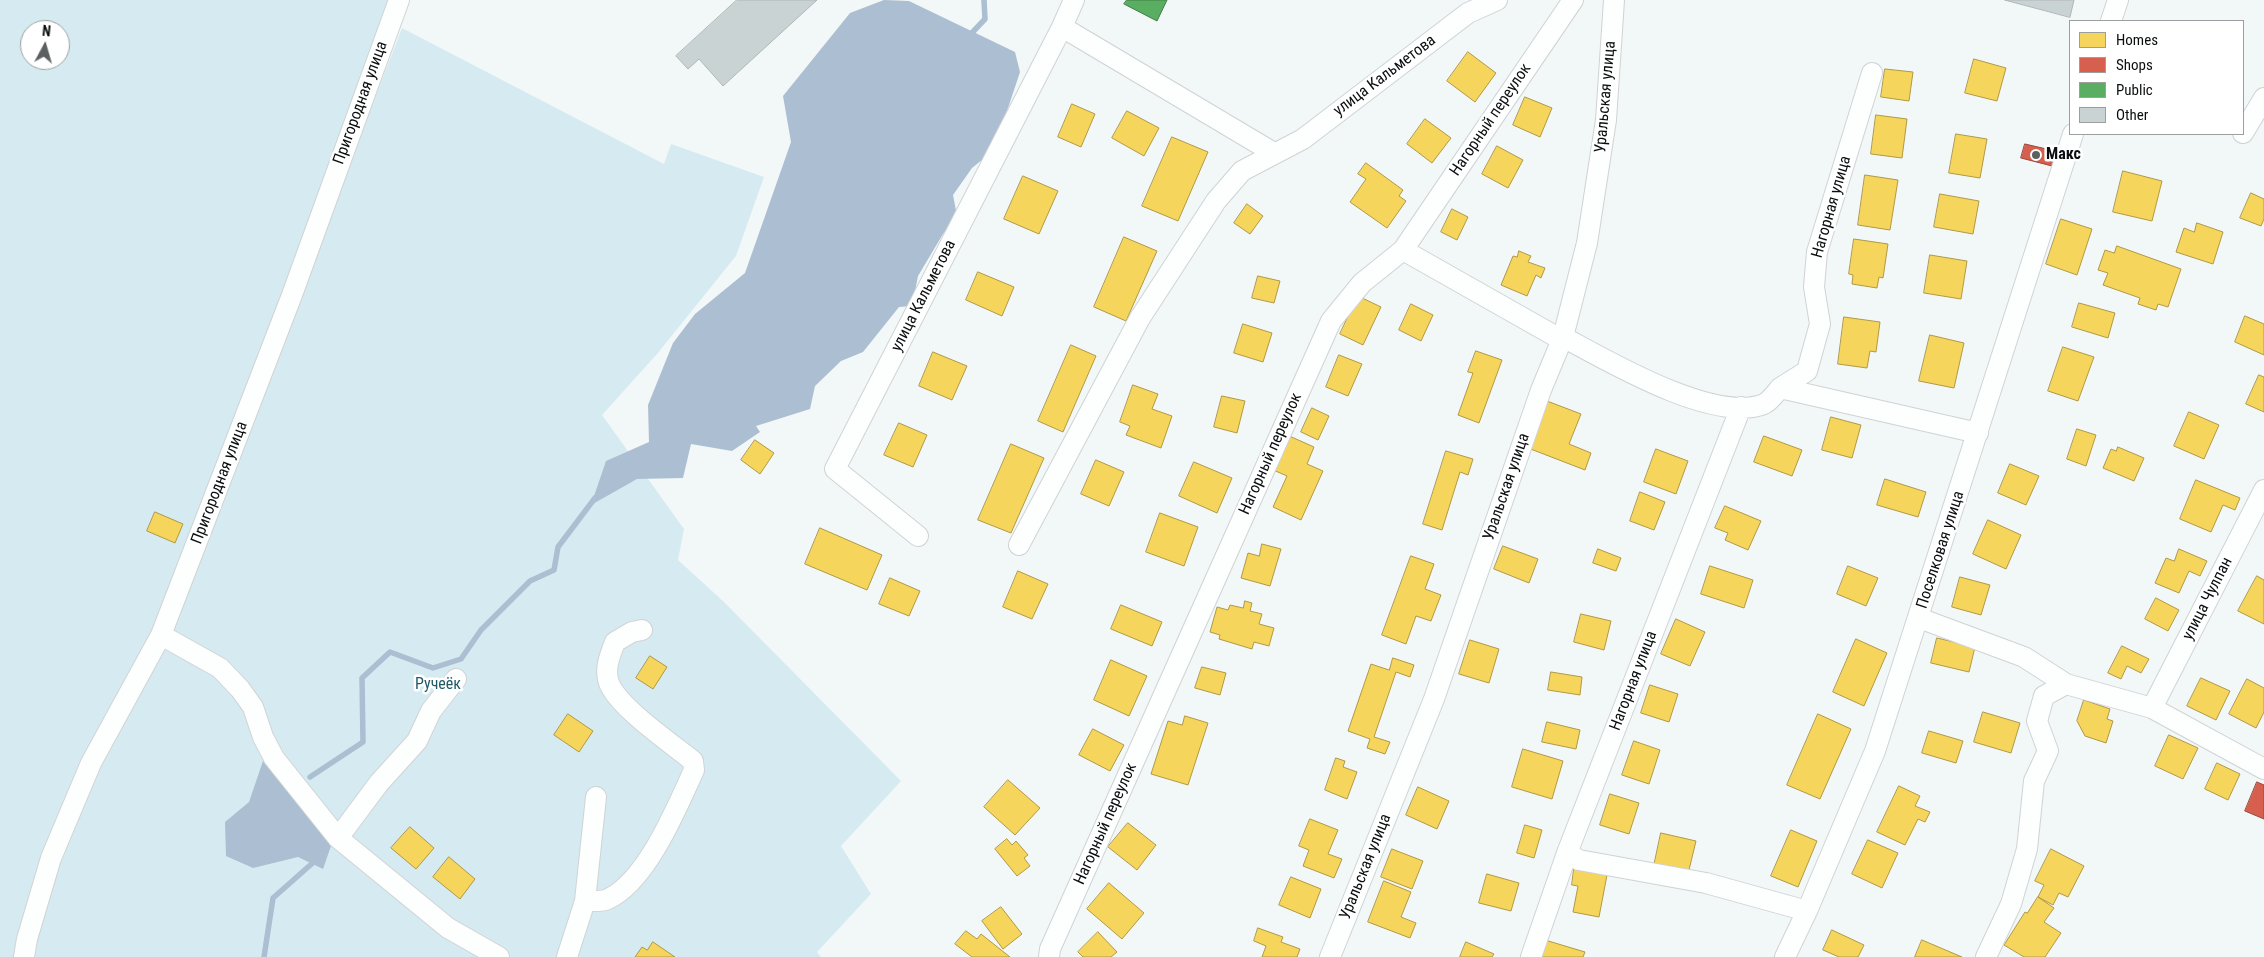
<!DOCTYPE html>
<html>
<head>
<meta charset="utf-8">
<style>
  body { margin:0 }
  #map { position:relative; width:2264px; height:957px; overflow:hidden; background:#f2f7f8; font-family:"Roboto Condensed",sans-serif }
  canvas { display:block }
  .legend { position:absolute; left:2069px; top:20px; width:175px; height:115px; box-sizing:border-box; background:#fff; border:1px solid #9d9f9f; margin:0; padding:6px 9px; list-style:none; font-size:15px; color:#0b0e0f }
  .legend li { display:flex; align-items:center; gap:10px; height:25px }
  .legend b { width:25px; border:1px solid #9d9f9f }
  .north { position:absolute; left:20px; top:20px; width:50px; height:50px; box-sizing:border-box; background:#fff; border:1px solid #9d9f9f; border-radius:50%; rotate:6deg; font-size:14px; font-weight:700; line-height:20px; text-align:center; color:#0b0e0f }
  .north::after { content:''; display:block; margin:auto; width:18px; height:22px; background:#5c6061; clip-path:polygon(50% 0,100% 100%,50% 72%,0 100%) }
</style>
</head>
<body>
<div id="map">
<canvas width="2264" height="957"></canvas>
<ul class="legend">
<li><b style="height:14px;background:#f6d55c"></b>Homes</li>
<li><b style="height:14px;background:#d6604d"></b>Shops</li>
<li><b style="height:14px;background:#5aae61"></b>Public</li>
<li><b style="height:14px;background:#c9d3d4"></b>Other</li>
</ul>
<div class="north">N</div>
</div>
<script>
const g = document.querySelector('canvas').getContext('2d');
g.lineJoin = 'round';
function fillPath(path, color) {
  g.fillStyle = color;
  g.fill(path, 'evenodd');
}
function trace(path, color, width, dash) {
  g.strokeStyle = color;
  g.lineWidth = width;
  g.lineCap = dash ? 'butt' : 'round';
  g.setLineDash(dash || []);
  g.stroke(path);
}
function drawText(font, color, halo, rows, align = 'center') {
  g.font = font + ' "Roboto Condensed",sans-serif';
  g.lineWidth = 5;
  g.setLineDash([]);
  g.textBaseline = 'middle';
  g.strokeStyle = halo;
  g.fillStyle = color;
  for (const [text, x, y, turn = 0] of rows) {
    g.save();
    g.translate(x, y);
    g.rotate((+turn || 0) * Math.PI / 180);
    g.textAlign = isNaN(turn) ? turn : align;
    if (halo) g.strokeText(text, 0, 0);
    g.fillText(text, 0, 0);
    g.restore();
  }
}
fillPath(new Path2D(`
  M0 0H392L146 653 21 957H0ZM30 30H60V60H30Z
  M402 28 664 164 671 144 764 177 736 256 657 354 602 415 684 529 678 560 724 602 901 781 841 846 871 894 817 952 821 957H30L57 855 101 758 161 649Z`), '#d6ebf1');
fillPath(new Path2D(`
  M884 0 909 1 1015 52 1020 72 994 150 972 168 953 195 957 216 943 234 918 276 912 306 899 307 863 352 841 361 815 386 810 409 756 426 760 432 732 451 691 444 683 478 637 479 591 505 606 461 649 442 648 405 673 343 695 314 745 273 791 142 783 96 850 13Z
  M263 761 331 846 323 869 298 857 253 868 226 856 225 822 249 802Z`), '#acbed1');
const homes = new Path2D(`
  M1468 52 1496 73 1475 102 1447 81Z
  M1974 59 2006 68 1997 101 1965 93Z
  M1885 69 1913 72 1909 101 1881 97Z
  M1525 97 1552 108 1540 137 1513 125Z
  M1072 104 1095 114 1081 147 1058 137Z
  M1127 111 1159 128 1144 156 1112 138Z
  M1876 115 1907 119 1902 158 1871 154Z
  M1425 119 1451 138 1432 163 1407 144Z
  M1956 134 1987 139 1980 178 1949 173Z
  M1172 137 1208 152 1178 221 1142 206Z
  M1497 146 1523 160 1508 188 1482 174Z
  M1366 163 1403 190 1399 196 1406 201 1387 228 1350 202 1366 179 1358 174Z
  M2123 171 2162 181 2152 221 2113 212Z
  M1865 175 1898 180 1890 230 1858 225Z
  M1023 176 1058 191 1039 234 1004 219Z
  M2251 193 2264 199V219L2261 226 2240 218Z
  M1940 194 1979 201 1973 234 1934 227Z
  M1247 204 1263 216 1250 234 1234 223Z
  M1452 209 1468 217 1457 240 1441 232Z
  M2061 219 2092 229 2077 275 2046 264Z
  M2197 223 2223 232 2213 264 2176 252 2184 228 2194 232Z
  M1124 237 1157 251 1126 321 1094 307Z
  M1854 239 1888 244 1883 278 1879 277 1877 288 1852 284 1853 275 1849 274Z
  M2117 246 2181 269 2168 307 2158 304 2156 310 2138 304 2140 298 2103 285 2108 273 2098 270 2105 250 2114 253Z
  M1519 251 1531 256 1528 262 1545 268 1541 278 1536 275 1527 296 1501 285 1513 256 1517 257Z
  M1930 255 1967 261 1961 299 1924 293Z
  M978 272 1014 287 1002 316 966 300Z
  M1258 276 1280 281 1274 303 1252 298Z
  M1358 296 1381 307 1363 345 1340 334Z
  M2079 303 2115 313 2108 338 2072 327Z
  M1411 304 1433 315 1421 341 1399 330Z
  M2245 316 2264 324V355L2235 342Z
  M1844 317 1880 322 1876 352 1870 351 1867 368 1838 364Z
  M1243 324 1272 333 1263 362 1234 353Z
  M1930 335 1964 343 1954 388 1919 381Z
  M1071 345 1096 356 1063 432 1038 421Z
  M2063 347 2094 357 2078 401 2048 391Z
  M1476 351 1502 360 1479 423 1458 415 1473 373 1468 372Z
  M933 352 967 366 952 400 919 386Z
  M1339 355 1362 364 1348 396 1326 387Z
  M2259 375 2264 377V412L2246 404Z
  M1133 385 1158 394 1152 409 1172 416 1161 448 1126 435 1130 426 1120 422Z
  M1222 396 1245 401 1237 433 1214 427Z
  M1547 401 1581 414 1569 444 1591 453 1585 470 1528 448Z
  M1312 408 1329 416 1318 440 1301 432Z
  M2189 412 2219 425 2204 459 2174 446Z
  M1831 417 1861 425 1852 458 1822 450Z
  M899 423 927 435 913 467 884 455Z
  M2077 429 2096 435 2086 466 2067 459Z
  M1287 435 1314 447 1307 464 1323 471 1301 520 1273 507 1287 476 1271 469Z
  M1764 436 1802 450 1792 476 1754 462Z
  M755 440 774 453 760 474 741 460Z
  M1011 444 1044 458 1011 533 978 520Z
  M2118 447 2144 458 2134 481 2103 468 2111 449 2116 451Z
  M1656 449 1688 461 1676 494 1644 482Z
  M1446 451 1473 459 1468 475 1460 472 1442 530 1423 524Z
  M1096 460 1124 472 1109 506 1081 494Z
  M1194 462 1232 478 1217 513 1179 496Z
  M2010 464 2039 476 2026 505 1998 493Z
  M1885 479 1926 492 1918 517 1877 505Z
  M2196 480 2240 498 2235 510 2223 505 2211 532 2180 519Z
  M1640 492 1665 502 1654 530 1630 521Z
  M1725 506 1761 521 1748 550 1725 540 1728 533 1715 528Z
  M155 512 183 524 175 543 147 531Z
  M1160 513 1198 527 1184 566 1146 552Z
  M1988 520 2021 535 2006 569 1973 554Z
  M820 528 882 555 867 590 805 564Z
  M1262 544 1281 549 1270 586 1241 578 1248 553 1259 556Z
  M1503 546 1538 559 1529 583 1494 569Z
  M1598 549 1621 558 1616 571 1593 563Z
  M2179 549 2207 561 2200 576 2189 571 2179 593 2155 583 2166 558 2174 561Z
  M1411 556 1434 564 1425 589 1441 595 1431 621 1416 616 1406 644 1382 635Z
  M1710 566 1753 580 1744 608 1701 594Z
  M1848 566 1878 578 1866 606 1837 594Z
  M1018 571 1048 584 1032 619 1003 607Z
  M2257 576 2264 580V624L2238 611Z
  M1960 577 1990 585 1981 615 1952 607Z
  M890 578 920 591 909 616 879 604Z
  M2156 598 2179 610 2168 631 2145 619Z
  M1245 601 1252 603 1250 611 1262 614 1259 624 1274 628 1269 646 1254 642 1252 649 1219 639 1220 635 1210 632 1217 607 1228 610 1230 605 1243 608Z
  M1121 605 1162 622 1152 646 1111 629Z
  M1581 614 1611 621 1604 650 1574 642Z
  M1676 619 1705 632 1690 666 1661 654Z
  M1937 638 1975 647 1969 672 1931 663Z
  M1856 639 1887 653 1864 706 1833 692Z
  M1470 640 1499 649 1489 683 1459 674Z
  M2122 646 2149 659 2141 673 2127 666 2121 679 2108 673Z
  M650 656 667 667 653 689 636 678Z
  M1393 658 1414 665 1410 677 1396 672 1374 737 1390 742 1385 754 1367 748 1370 739 1348 731 1371 664 1389 670Z
  M1111 660 1147 676 1129 716 1094 700Z
  M1202 667 1226 673 1220 695 1195 688Z
  M1551 672 1582 677 1580 695 1548 690Z
  M2201 678 2230 691 2216 720 2187 706Z
  M2247 679 2264 688V712L2256 728 2229 714Z
  M1650 685 1678 694 1669 722 1641 713Z
  M2084 700 2110 709 2107 719 2113 721 2106 743 2085 736 2077 721Z
  M1983 712 2020 723 2011 753 1974 742Z
  M568 714 593 731 579 752 554 735Z
  M1818 714 1851 729 1820 799 1787 785Z
  M1185 716 1208 723 1188 785 1151 774 1168 721 1182 725Z
  M1547 722 1580 730 1576 749 1542 742Z
  M1093 729 1124 745 1110 771 1079 755Z
  M1929 731 1963 741 1956 763 1922 753Z
  M2169 735 2198 748 2183 779 2155 766Z
  M1634 741 1660 750 1649 784 1622 775Z
  M1523 749 1563 761 1552 799 1512 787Z
  M1336 758 1345 761 1343 767 1357 772 1347 799 1325 790Z
  M2217 763 2240 774 2228 800 2205 789Z
  M1008 780 1040 808 1015 835 984 807Z
  M1899 786 1920 796 1915 806 1930 812 1925 822 1918 819 1905 845 1877 832Z
  M1418 787 1449 801 1437 829 1406 815Z
  M1610 794 1639 803 1629 834 1600 825Z
  M1310 819 1338 830 1328 854 1342 859 1334 878 1303 866 1309 850 1299 846Z
  M1128 823 1156 845 1137 870 1108 847Z
  M1525 825 1542 830 1534 858 1517 853Z
  M410 827 434 848 416 869 391 848Z
  M1791 830 1817 841 1798 887 1771 876Z
  M1661 833 1696 841 1688 874 1654 866Z
  M1007 839 1012 845 1016 841 1028 855 1024 858 1030 866 1017 876 995 849Z
  M1868 840 1898 853 1882 888 1852 874Z
  M1392 849 1423 861 1412 889 1381 877Z
  M2051 849 2084 866 2068 897 2059 893 2053 905 2038 897 2044 885 2035 881Z
  M449 857 475 879 460 899 433 877Z
  M1574 869 1607 875 1599 917 1573 912 1578 886 1572 885Z
  M1487 874 1519 883 1511 911 1479 903Z
  M1291 877 1321 889 1310 918 1279 905Z
  M1384 881 1411 892 1401 917 1416 923 1410 938 1368 922Z
  M1109 883 1144 913 1122 939 1087 909Z
  M2038 897 2054 908 2044 922 2061 933 2045 957H2024L2004 945 2025 912 2027 913Z
  M1001 907 1022 934 1003 949 982 921Z
  M1258 928 1283 937 1281 942 1300 949 1297 957H1262L1266 946 1254 941Z
  M1832 930 1864 945 1858 957H1839L1823 950Z
  M966 931 977 939 981 934 1010 957H972L955 944Z
  M1098 932 1117 952 1111 957H1083L1078 952Z
  M1545 940 1585 952 1583 957H1539Z
  M1922 940 1962 957H1915Z
  M653 942 675 957H635L642 947 647 950Z
  M1466 942 1494 954 1492 957H1460Z`);
fillPath(homes, '#f6d55c');
trace(homes, '#b09945', 1);
const shops = new Path2D(`
  M2025 144 2055 151 2052 166 2021 158Z
  M2257 782 2264 785V819L2245 811Z`);
fillPath(shops, '#d6604d');
trace(shops, '#99473a', 1);
const public = new Path2D(`
  M1127 0H1167L1157 21 1124 4Z`);
fillPath(public, '#5aae61');
trace(public, '#427e48', 1);
trace(new Path2D(`
  M969 36 985 19 984 0
  M310 777 363 742 362 678 390 652 433 668 461 659 481 630 530 581 554 570 558 547 595 498
  M264 957 273 898 316 860`), '#acbed1', 5.5);
const building = new Path2D(`
  M737 0H817L723 86 699 59 688 69 676 56Z
  M2005 0H2074L2070 17Z`);
fillPath(building, '#c9d3d4');
trace(building, '#b1b5b5', 1);
const minor = new Path2D(`
  M2111 21 2118 0
  M1062 27 1274 153
  M2243 133 2264 98
  M1403 250 1562 340
  M1563 337C1608 361 1714 424 1764 404 1770 401 1776 393 1780 388L1978 433
  M1780 388 1807 371 1820 324 1814 287 1817 252 1872 73
  M918 536 835 469 1062 27 1074 0
  M1019 545 1140 318 1216 201 1242 171 1303 139 1468 13 1497 0
  M1919 618 2024 657 2066 684 2152 708 2264 769
  M161 635 220 668 240 689 253 707 263 737 274 758 338 838 448 928 499 957
  M2152 708 2264 490
  M338 838 379 783 417 741 431 711 456 679
  M1567 853 1579 860 1706 883 1807 911
  M585 901C592 901 602 902 608 899 647 881 677 807 694 770L693 761C672 744 618 707 609 683 604 669 610 655 615 642L632 632 642 630
  M24 957 27 939 51 858 91 763 161 635 292 295 399 0
  M567 957 585 901 596 797
  M1049 957 1050 949 1331 321 1362 283 1403 250 1573 0
  M1330 957 1434 699 1541 390 1563 337 1587 243 1606 120 1614 0
  M1531 957 1567 853 1741 407
  M1785 957 1807 911 1875 751 2073 134
  M1986 957 2011 904 2027 849 2034 781 2048 751 2037 721 2044 696 2066 684`);
trace(minor, '#d0d3d4', 22);
trace(minor, '#fdfefe', 20);
for (const [x, y, r, color] of [
  [2036,155,5,"#5c6061"]
]) {
  const dot = new Path2D();
  dot.arc(x, y, r, 0, 2 * Math.PI);
  g.fillStyle = color;
  g.fill(dot);
  trace(dot, '#fff', 2);
}
drawText('16px', '#0b0e0f', '#fff', [
  ["улица Кальметова",1385,76,-37],
  ["Уральская улица",1606,97,-85],
  ["Пригородная улица",361,103,-70],
  ["Нагорный переулок",1491,120,-56],
  ["Нагорная улица",1832,207,-74],
  ["улица Кальметова",924,296,-63],
  ["Нагорный переулок",1271,454,-66],
  ["Пригородная улица",220,483,-69],
  ["Уральская улица",1507,487,-71],
  ["Поселковая улица",1941,550,-72],
  ["улица Чулпан",2208,599,-63],
  ["Нагорная улица",1634,681,-69],
  ["Нагорный переулок",1106,824,-66],
  ["Уральская улица",1366,867,-68]
]);
drawText('bold 16px', '#0b0e0f', '#fff', [
  ["Макс",2046,155]
], 'left');
drawText('16px', '#1f5965', '#fff', [
  ["Ручеёк",438,685]
]);
</script>
</body>
</html>
